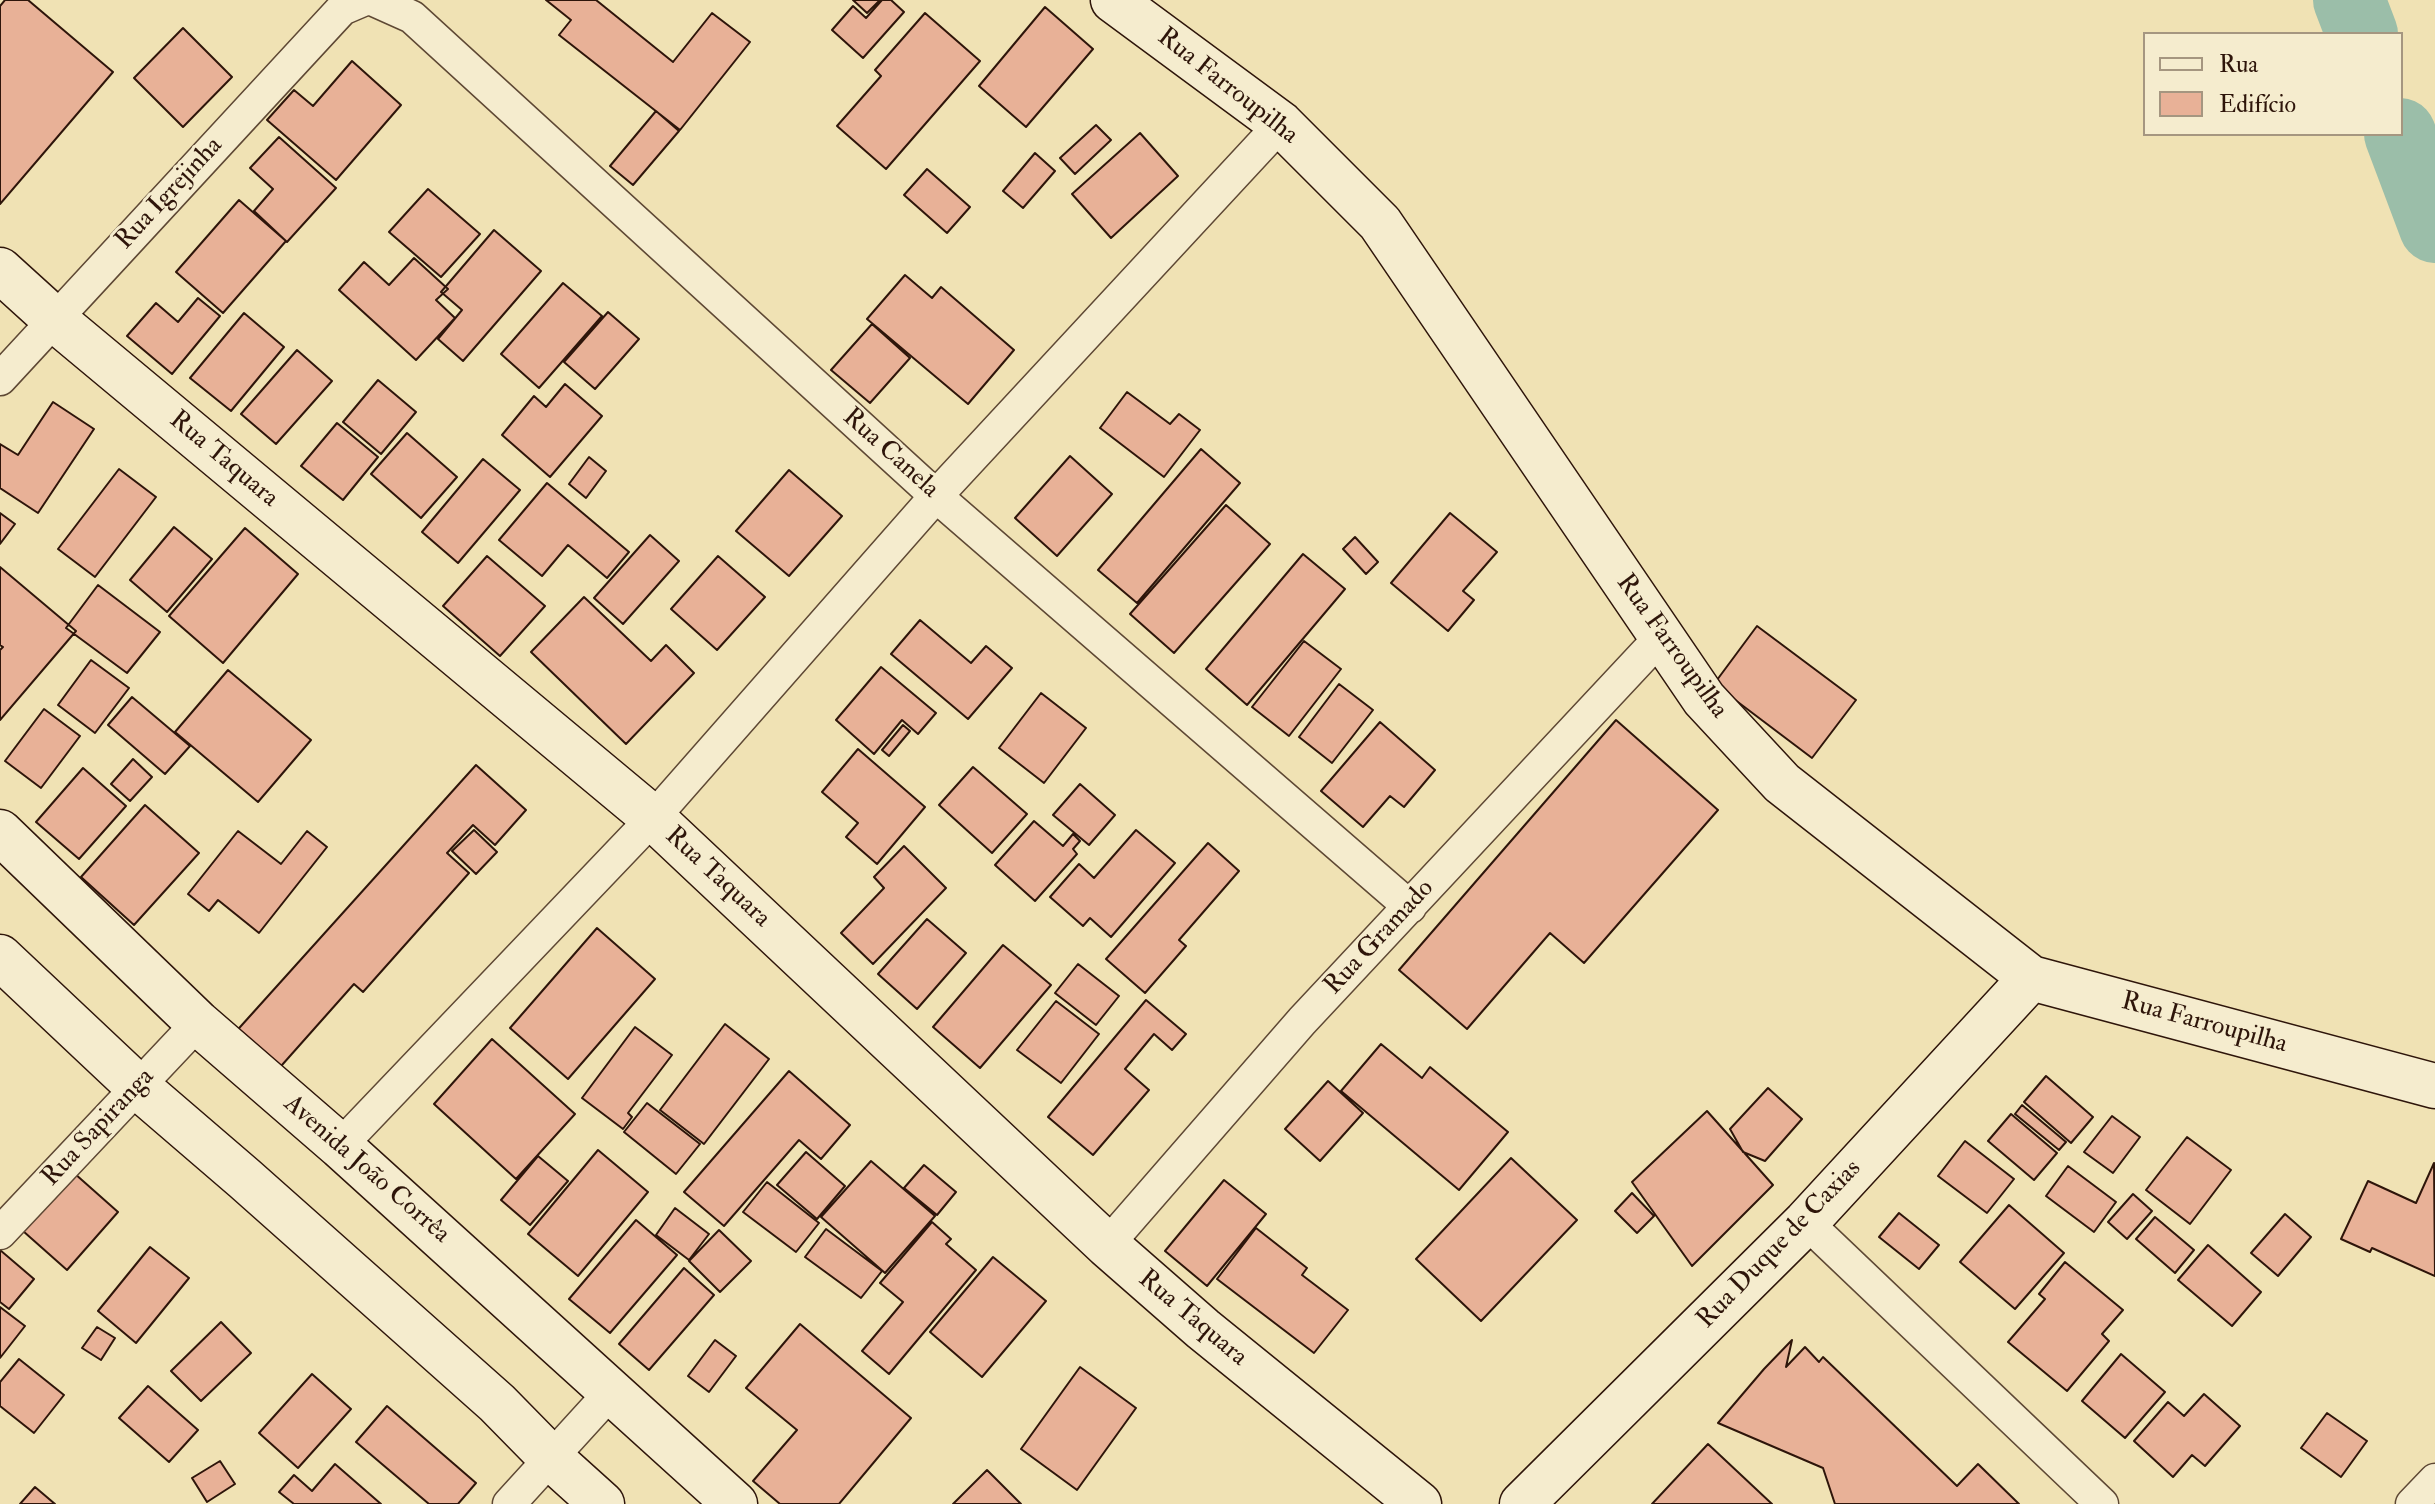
<!DOCTYPE html>
<html>
<head>
<meta charset="utf-8">
<style>
  body { margin:0 }
  #map { position:relative; width:2435px; height:1504px; overflow:hidden; background:#f0e2b4; font-family:"IM FELL Double Pica",serif }
  canvas { display:block }
  .legend { position:absolute; left:2143px; top:32px; width:260px; height:104px; box-sizing:border-box; background:#f5ecce; border:2px solid #a59680; margin:0; padding:10px 14px; list-style:none; font-size:24px; color:#2e150a }
  .legend li { display:flex; align-items:center; gap:16px; height:40px }
  .legend b { width:40px; border:2px solid #a59680 }
</style>
</head>
<body>
<div id="map">
<canvas width="2435" height="1504"></canvas>
<ul class="legend">
<li><b style="height:10px;background:#f5ecce"></b>Rua</li>
<li><b style="height:22px;background:#e8b197"></b>Edifício</li>
</ul>
</div>
<script>
const g = document.querySelector('canvas').getContext('2d');
g.lineJoin = 'round';
function trace(path, color, width, dash) {
  g.strokeStyle = color;
  g.lineWidth = width;
  g.lineCap = dash ? 'butt' : 'round';
  g.setLineDash(dash || []);
  g.stroke(path);
}
function fillPath(path, color) {
  g.fillStyle = color;
  g.fill(path, 'evenodd');
}
function drawText(font, color, halo, rows, align = 'center') {
  g.font = font + ' "IM FELL Double Pica",serif';
  g.lineWidth = 6;
  g.setLineDash([]);
  g.textBaseline = 'middle';
  g.strokeStyle = halo;
  g.fillStyle = color;
  for (const [text, x, y, turn = 0] of rows) {
    g.save();
    g.translate(x, y);
    g.rotate((+turn || 0) * Math.PI / 180);
    g.textAlign = isNaN(turn) ? turn : align;
    if (halo) g.strokeText(text, 0, 0);
    g.fillText(text, 0, 0);
    g.restore();
  }
}
trace(new Path2D(`
  M2349 0 2362 34
  M2400 134 2435 227`), '#9bbea9', 72);
const building = new Path2D(`
  M5 0H28L113 72 0 204V6Z
  M546 0H596L673 62 712 13 750 42 680 130 559 35 571 20Z
  M853 0H880L867 13Z
  M882 0H891L904 12 863 58 832 30 853 6 866 18Z
  M1045 7 1093 49 1026 127 979 86Z
  M925 13 980 61 886 169 837 126 881 76 875 70Z
  M183 28 232 77 183 127 134 78Z
  M352 61 401 105 336 180 267 120 294 90 313 106Z
  M656 111 679 131 633 185 610 166Z
  M1096 125 1111 140 1075 174 1060 158Z
  M1140 133 1178 176 1111 238 1072 194Z
  M279 137 336 188 287 242 254 211 273 189 250 168Z
  M1035 153 1055 171 1023 208 1003 191Z
  M927 169 970 207 947 233 904 195Z
  M428 189 480 234 441 277 389 232Z
  M239 200 286 241 223 313 176 272Z
  M494 230 541 271 463 361 438 339 462 310 441 292Z
  M414 258 448 289 436 300 455 318 416 360 339 290 364 262 389 285Z
  M905 275 932 298 941 287 1014 350 968 404 867 319Z
  M563 283 602 316 539 388 501 354Z
  M198 298 220 316 172 374 127 336 156 303 178 322Z
  M608 312 639 339 595 389 564 362Z
  M244 313 284 347 231 411 190 378Z
  M872 324 910 358 870 403 831 370Z
  M297 350 332 381 276 444 241 414Z
  M378 380 416 412 381 454 343 422Z
  M565 384 602 416 550 477 502 435 534 396 546 407Z
  M1127 392 1170 424 1179 414 1200 430 1164 477 1100 428Z
  M53 402 94 429 38 513 0 488V444L18 455Z
  M337 423 378 457 343 500 301 466Z
  M407 433 457 477 421 518 371 474Z
  M1201 449 1240 483 1137 603 1098 570Z
  M1070 456 1112 494 1057 556 1015 518Z
  M589 457 606 471 586 498 569 484Z
  M483 459 520 490 458 563 422 532Z
  M119 469 156 497 95 577 58 549Z
  M789 470 842 516 789 576 736 531Z
  M547 483 629 552 607 578 568 545 542 576 499 540Z
  M1226 505 1270 544 1174 653 1130 614Z
  M0 513 15 524 0 544Z
  M1450 513 1497 552 1463 591 1474 600 1448 631 1391 583Z
  M174 527 212 559 167 612 130 580Z
  M245 528 298 574 223 663 169 616Z
  M650 535 679 561 623 624 594 598Z
  M1355 537 1378 562 1366 574 1343 549Z
  M1303 554 1345 589 1247 705 1206 669Z
  M487 556 545 606 500 656 443 606Z
  M718 556 765 597 717 650 671 609Z
  M0 567 76 631 0 720V650L3 647 0 645Z
  M98 585 160 632 127 673 66 628Z
  M584 597 651 661 666 645 694 673 626 744 531 652Z
  M920 620 971 663 986 646 1012 668 968 719 891 654Z
  M1757 626 1856 700 1812 758 1714 684Z
  M1304 641 1341 669 1289 736 1252 707Z
  M91 660 129 688 95 733 58 705Z
  M881 667 936 713 918 734 902 720 874 754 836 720Z
  M228 670 311 740 258 802 175 732Z
  M1339 684 1373 710 1332 763 1299 737Z
  M1041 693 1086 728 1044 783 999 748Z
  M132 697 190 746 165 774 108 725Z
  M44 709 80 736 41 788 5 761Z
  M1616 720 1718 810 1584 963 1550 933 1467 1029 1399 970Z
  M1380 722 1435 770 1404 807 1390 796 1363 827 1321 791Z
  M903 725 910 731 889 756 882 750Z
  M858 749 925 807 877 864 846 837 858 823 822 792Z
  M133 759 152 777 130 801 111 784Z
  M476 765 526 810 495 845 473 825 447 853 469 873 363 992 354 984 274 1074 232 1036Z
  M973 767 1027 814 992 853 939 805Z
  M83 768 126 806 79 859 36 822Z
  M1080 784 1115 815 1089 845 1053 815Z
  M145 805 199 853 134 925 81 877Z
  M1034 821 1063 846 1073 834 1080 841 1073 849 1077 854 1035 901 995 865Z
  M474 830 497 852 476 874 452 851Z
  M1136 830 1175 863 1111 937 1090 918 1083 926 1050 897 1079 864 1094 878Z
  M238 831 281 864 307 831 327 847 259 933 218 900 209 911 188 894Z
  M1208 843 1239 871 1179 940 1186 946 1145 993 1106 959Z
  M904 846 946 888 873 964 841 933 884 888 874 877Z
  M927 919 966 953 917 1009 878 974Z
  M597 928 655 979 568 1079 510 1028Z
  M1003 945 1051 985 980 1068 933 1027Z
  M1078 964 1119 996 1096 1025 1055 993Z
  M1146 1000 1186 1034 1172 1050 1154 1034 1125 1069 1149 1090 1093 1155 1048 1117Z
  M1056 1001 1099 1034 1061 1083 1017 1050Z
  M725 1024 769 1059 704 1144 660 1110Z
  M635 1027 672 1055 628 1113 632 1117 623 1129 582 1098Z
  M492 1039 575 1114 516 1179 434 1104Z
  M1381 1044 1422 1078 1430 1067 1508 1132 1459 1190 1341 1091Z
  M789 1071 850 1125 821 1159 799 1140 724 1226 684 1192Z
  M2046 1076 2093 1117 2071 1143 2024 1102Z
  M1328 1081 1363 1113 1320 1161 1285 1129Z
  M1768 1088 1802 1119 1765 1161 1743 1152 1730 1129Z
  M647 1103 700 1144 676 1174 624 1132Z
  M2022 1105 2066 1142 2059 1150 2015 1114Z
  M1707 1111 1773 1185 1692 1266 1632 1182Z
  M2011 1114 2057 1153 2034 1180 1988 1141Z
  M2112 1116 2140 1137 2113 1173 2084 1152Z
  M2187 1137 2231 1170 2190 1224 2146 1190Z
  M1965 1141 2014 1179 1987 1213 1938 1176Z
  M598 1150 648 1192 578 1276 528 1234Z
  M806 1152 845 1186 817 1219 777 1185Z
  M538 1156 568 1181 530 1225 501 1200Z
  M1511 1158 1577 1220 1481 1321 1416 1259Z
  M871 1161 935 1216 885 1273 821 1217Z
  M2434 1163 2435 1276 2372 1248 2370 1252 2341 1239 2368 1181 2416 1203Z
  M924 1165 956 1192 937 1215 904 1188Z
  M2068 1166 2116 1202 2094 1232 2046 1196Z
  M74 1173 118 1212 67 1270 23 1231Z
  M1224 1180 1266 1214 1207 1286 1165 1251Z
  M767 1182 819 1223 796 1252 743 1212Z
  M1632 1193 1654 1216 1637 1233 1615 1211Z
  M2133 1194 2152 1211 2127 1239 2108 1222Z
  M2009 1205 2064 1253 2015 1309 1960 1262Z
  M675 1208 709 1234 689 1260 656 1235Z
  M1899 1213 1939 1245 1919 1269 1879 1237Z
  M2285 1214 2311 1237 2278 1276 2251 1253Z
  M2155 1217 2194 1250 2175 1273 2136 1239Z
  M636 1220 677 1255 610 1333 569 1299Z
  M932 1222 951 1239 946 1244 976 1270 889 1374 862 1351 903 1302 880 1283Z
  M1256 1228 1307 1268 1302 1275 1348 1310 1314 1353 1217 1279Z
  M826 1229 882 1271 861 1298 805 1257Z
  M719 1230 751 1261 720 1292 689 1261Z
  M2208 1245 2261 1292 2232 1326 2178 1280Z
  M150 1247 189 1278 136 1343 98 1311Z
  M0 1250 34 1279 9 1309 0 1302Z
  M993 1257 1046 1301 982 1377 930 1332Z
  M2065 1262 2123 1310 2102 1334 2109 1341 2067 1391 2008 1342 2045 1299 2039 1294Z
  M684 1268 714 1295 649 1370 619 1344Z
  M0 1307 25 1326 0 1358Z
  M221 1322 251 1353 201 1401 171 1371Z
  M800 1324 911 1418 839 1504H780L753 1481 797 1430 746 1388Z
  M97 1327 115 1338 101 1360 82 1348Z
  M715 1340 736 1356 709 1392 688 1376Z
  M1792 1340 1786 1367 1805 1347 1819 1362 1823 1357 1957 1486 1978 1464 2019 1504H1835L1823 1468 1718 1423 1764 1369Z
  M2121 1354 2165 1392 2125 1438 2082 1401Z
  M19 1359 64 1395 34 1433 0 1406V1382Z
  M1080 1367 1136 1408 1077 1490 1021 1449Z
  M312 1374 351 1409 298 1468 259 1433Z
  M148 1386 198 1430 169 1462 119 1418Z
  M2204 1394 2240 1426 2205 1466 2192 1455 2173 1477 2134 1441 2168 1402 2184 1416Z
  M387 1406 476 1483 458 1504H429L356 1442Z
  M2327 1413 2367 1441 2341 1477 2301 1448Z
  M1708 1444 1772 1504H1652Z
  M220 1461 235 1484 207 1502 192 1478Z
  M335 1464 381 1504H294L279 1492 294 1475 312 1491Z
  M987 1470 1021 1504H953Z
  M35 1487 55 1504H20Z`);
fillPath(building, '#e8b197');
trace(building, '#2e150a', 2);
const street = new Path2D(`
  M374 0 412 17 936 496 1410 907
  M0 379 342 9 363 0
  M340 1146 653 818 936 496 1281 124
  M1806 1222 2102 1504
  M0 1233 198 1023
  M1107 1245 1302 1021 1660 638
  M509 1504 611 1392
  M2412 1504 2435 1480`);
const secondary = new Path2D(`
  M1113 0 1281 124 1380 223 1704 699 1782 783 2031 978 2435 1086
  M0 270 54 319 653 818 1107 1245 1203 1329 1419 1504
  M0 832 198 1023 340 1146 735 1504
  M0 957 138 1087 245 1179 497 1403 551 1458 602 1504
  M1522 1504 1806 1222 2031 978`);
trace(street, '#5e4834', 35);
trace(secondary, '#2e150a', 47);
trace(street, '#f5ecce', 32);
trace(secondary, '#f5ecce', 44);
drawText('26px', '#2e150a', '#f5ecce', [
  ["Rua Farroupilha",1227,87,38],
  ["Rua Igrejinha",170,194,-47],
  ["Rua Canela",890,454,42],
  ["Rua Taquara",223,460,40],
  ["Rua Farroupilha",1671,647,54],
  ["Rua Taquara",717,878,43],
  ["Rua Gramado",1380,938,-47],
  ["Rua Farroupilha",2204,1024,15],
  ["Rua Sapiranga",99,1128,-47],
  ["Avenida João Corrêa",366,1170,41],
  ["Rua Duque de Caxias",1780,1245,-46],
  ["Rua Taquara",1192,1319,40]
]);
</script>
</body>
</html>
